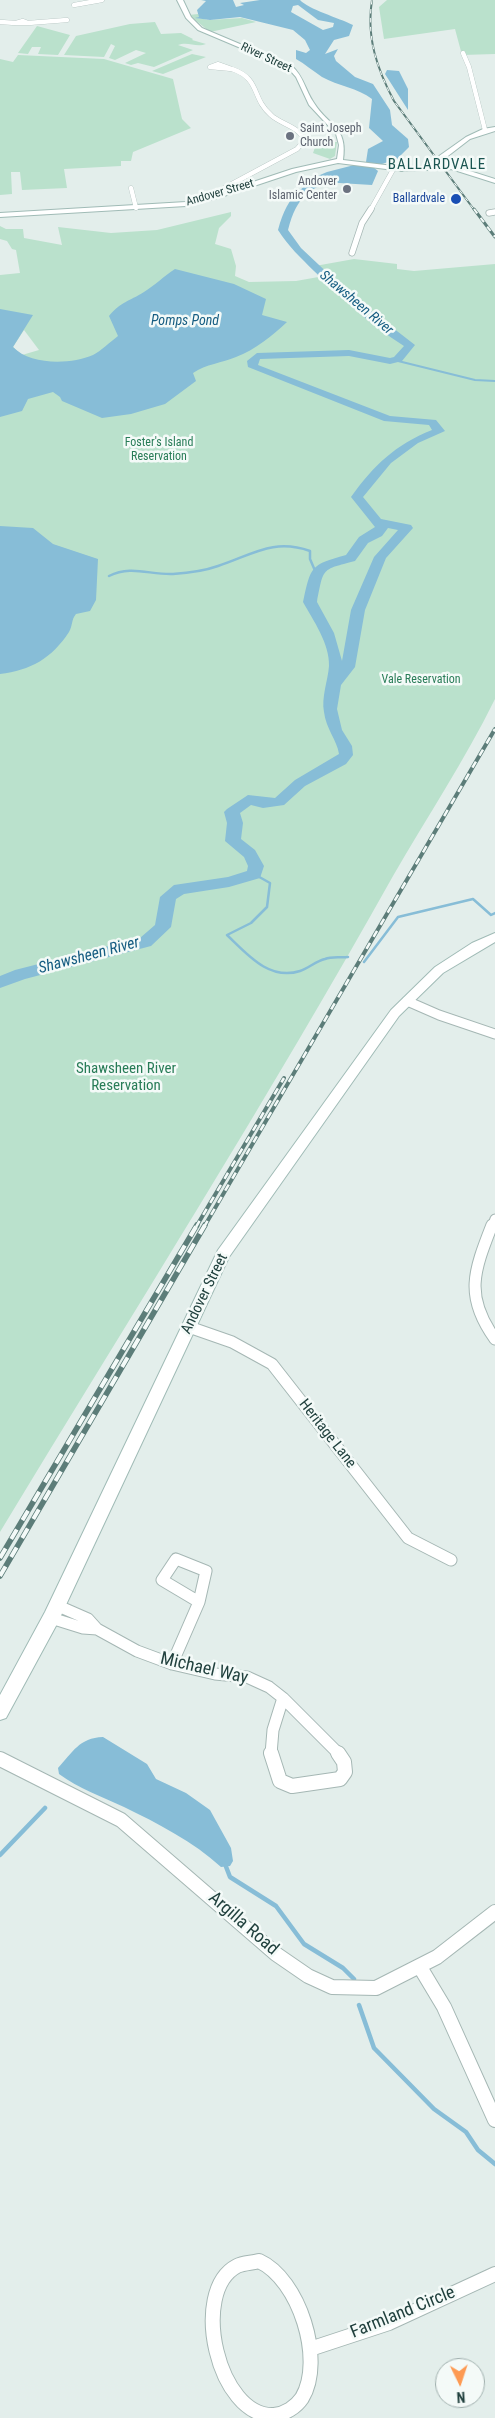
<!DOCTYPE html>
<html>
<head>
<meta charset="utf-8">
<style>
  body { margin:0 }
  #map { position:relative; width:495px; height:2418px; overflow:hidden; background:#e3eeeb; font-family:"Roboto Condensed",sans-serif }
  canvas { display:block }
  .north { position:absolute; left:435px; top:2358px; width:50px; height:50px; box-sizing:border-box; background:#f4faf8; border:1px solid #a0b0ae; border-radius:50%; rotate:176deg; font-size:14px; font-weight:700; line-height:20px; text-align:center; color:#21413e }
  .north::after { content:''; display:block; margin:auto; width:18px; height:22px; background:#fd9a53; clip-path:polygon(50% 0,100% 100%,50% 72%,0 100%) }
</style>
</head>
<body>
<div id="map">
<canvas width="495" height="2418"></canvas>
<div class="north">N</div>
</div>
<script>
const g = document.querySelector('canvas').getContext('2d');
g.lineJoin = 'round';
function fillPath(path, color) {
  g.fillStyle = color;
  g.fill(path, 'evenodd');
}
function trace(path, color, width, dash) {
  g.strokeStyle = color;
  g.lineWidth = width;
  g.lineCap = dash ? 'butt' : 'round';
  g.setLineDash(dash || []);
  g.stroke(path);
}
function drawText(font, color, halo, rows, align = 'center') {
  g.font = font + ' "Roboto Condensed",sans-serif';
  g.lineWidth = 5;
  g.setLineDash([]);
  g.textBaseline = 'middle';
  g.strokeStyle = halo;
  g.fillStyle = color;
  for (const [text, x, y, turn = 0] of rows) {
    g.save();
    g.translate(x, y);
    g.rotate((+turn || 0) * Math.PI / 180);
    g.textAlign = isNaN(turn) ? turn : align;
    if (halo) g.strokeText(text, 0, 0);
    g.fillText(text, 0, 0);
    g.restore();
  }
}
fillPath(new Path2D(`
  M387 0H495V54L462 55 455 29 384 39 379 7Z
  M198 14 201 17 197 18 209 20 242 18 256 22 210 32 189 15Z
  M155 22 161 34 181 33 193 39 192 40 206 44C196 48 188 41 178 45L193 50 154 67 138 63 131 65 125 63 146 53 136 50 115 60 109 58 115 46 111 44 104 57 64 55 76 36 130 24Z
  M37 26 70 35 58 55 38 54 41 47H32L28 54 18 53Z
  M192 54 206 57 163 74 152 71Z
  M18 55 104 59 173 79 182 119 191 128 133 152 131 161H121V166L64 169 67 188 22 190 20 172H11L12 194 0 195V59L13 62Z
  M317 142H337L335 156 330 159 313 153Z
  M231 212V216L219 228 215 244 231 249 236 266 235 276 249 282 296 281 324 276 315 266 354 259 397 264V269L414 271 495 264V699C465 760 427 817 393 876 269 1098 132 1314 0 1532V275L20 273 16 250 12 249 7 241 0 239V226L6 229H23L24 238 62 245 58 227 111 233 157 230ZM24 330 39 350 22 355 13 347Z`), '#bae1cc');
fillPath(new Path2D(`
  M201 0H233L236 7 244 5 240 3 260 0H300C308 9 339 18 353 25L349 36 334 40 325 54 338 49 334 56 336 61 355 77 373 84 390 110 392 125 408 139 409 147 397 159 373 167 378 171 372 185 306 181 327 172 366 162 368 149 383 141 369 128 372 99C358 88 338 86 322 77 313 71 305 64 296 59V50L306 53 310 50 305 40 293 30 240 17 210 20 195 18 199 17 197 10 206 1ZM298 5 318 20 334 23 333 27 323 30 291 12 293 6Z
  M387 70 399 71 408 89V110L385 74Z
  M175 269 234 284 266 299 262 315 287 322C273 335 255 350 236 357 222 363 206 364 193 373L196 381 165 404 131 414 102 418 62 401 60 397 53 392 28 399 22 411 0 417V309L33 315 13 347C30 365 70 365 93 355 101 351 110 342 118 336L109 316C122 301 128 302 144 292 154 286 164 276 175 269Z
  M0 526 33 528 53 544 98 559 96 600 90 611 76 614C71 620 73 625 69 632 51 659 31 670 0 674Z
  M103 1737 147 1764 156 1779 186 1793 210 1810 231 1848 233 1861 230 1866 221 1867C194 1842 157 1823 124 1807 102 1797 78 1788 59 1774L58 1768C73 1752 79 1738 103 1737Z`), '#87bdd7');
trace(new Path2D(`
  M394 360 475 380 495 381`), '#87bdd7', 2);
trace(new Path2D(`
  M109 576C131 565 150 575 173 574 188 573 204 571 218 566 252 555 273 538 310 551V559L316 573
  M254 874 270 883 267 907 251 923 227 935C247 954 269 981 300 971 309 968 316 961 325 959 332 956 340 958 348 957
  M364 962 398 917 473 899 491 915 495 913`), '#87bdd7', 2.5);
trace(new Path2D(`
  M0 1855 45 1808
  M225 1864 230 1877 276 1906 304 1944 343 1968 354 1979
  M359 2005 374 2048 434 2109 466 2132 478 2150 495 2164`), '#87bdd7', 4.5);
fillPath(new Path2D(`
  M339 173 342 174V178C309 187 297 196 288 230L301 248 353 297 415 345 402 361 390 364 349 356 260 359 258 365 390 416 436 420 445 431 418 443 391 463 363 497 381 519 411 525 413 528 386 558 365 610 355 667 341 685 337 709 342 730 352 746 353 755 346 764 305 786 284 805 263 808 251 805 240 813 243 823 241 839 255 850 264 866 260 878 229 887 184 894 176 899 171 927 151 946 25 979 0 988V976L15 970 140 938 155 925 160 897 174 885 228 877 247 871 248 866 244 857 225 841 227 823 224 812 227 809 248 795 275 798 295 780 339 754C337 740 326 729 324 712 321 698 328 680 329 666 330 644 313 620 303 602 311 566 310 565 346 555L359 537 375 527 351 497C374 465 395 445 432 430L429 425 384 421 248 367 247 361 257 353 349 350 390 358 394 357 404 346C370 325 342 298 314 271 301 258 288 246 278 230 288 193 303 182 339 173ZM388 528 398 530 374 557 351 610 342 661 334 633 317 602C324 567 321 570 355 561L368 543 382 536Z`), '#87bdd7');
const streetFar4 = new Path2D(`
  M74 5 102 0
  M23 21 28 23H16Z
  M0 22 16 23
  M28 23 67 20
  M463 53 469 67 485 130
  M218 64 232 69 210 67Z
  M131 188 136 208
  M200 201 297 149 304 141C301 127 280 124 271 115 251 98 261 79 232 69
  M370 211 394 168`);
const streetFar3 = new Path2D(`
  M489 213 495 212
  M352 253 362 223 371 209`);
const streetFar2 = new Path2D(`
  M407 1001 439 1015 495 1034
  M492 1227 495 1219`);
const streetFar1 = new Path2D(`
  M492 1225C474 1271 464 1296 495 1339
  M189 1327 232 1342 272 1364 408 1538 451 1560
  M176 1559 206 1571 199 1602 162 1580Z
  M56 1605 88 1619 97 1629 137 1651 172 1664 215 1674 247 1677 269 1687 283 1698
  M51 1618 83 1628 97 1629
  M172 1664 199 1602
  M283 1698 339 1754
  M271 1754 273 1730 283 1698`);
const street = new Path2D(`
  M271 1753 280 1781 292 1786 340 1779 345 1772 344 1762 338 1753
  M0 1759 121 1820 276 1954 308 1976 332 1987 376 1988 437 1957 495 1912
  M420 1967 444 2007 495 2120
  M259 2261C299 2279 325 2360 302 2398 296 2407 285 2414 274 2415 218 2418 189 2291 237 2266 243 2263 252 2263 259 2261Z
  M310 2349 389 2323 495 2274`);
const secondary = new Path2D(`
  M177 0H183L191 17 202 28 292 66C304 77 305 90 314 103 329 127 348 126 343 160L402 167 425 166 466 137 483 129 495 127V131L470 139 435 166 451 165 495 179V183L451 169 402 171 338 163 296 172 221 197 186 206 0 217V213L186 202 217 194 292 169 337 159 339 145 336 134 309 105 296 77 288 68 198 30 186 18Z
  M495 933V942L443 973 399 1016 229 1257 57 1624 6 1718 0 1720V1695L45 1612 218 1250 391 1010 435 967 472 943Z`);
trace(streetFar4, '#a5b7b4', 5);
trace(streetFar3, '#a5b7b4', 7);
trace(streetFar2, '#a5b7b4', 11);
trace(streetFar1, '#a5b7b4', 13);
trace(street, '#a5b7b4', 16);
trace(secondary, '#a0bbb6', 2);
trace(streetFar4, '#fff', 4.5);
trace(streetFar3, '#fff', 5.5);
trace(streetFar2, '#fff', 9);
trace(streetFar1, '#fff', 11);
trace(street, '#fff', 14);
fillPath(secondary, '#fff');
const railFar3 = new Path2D(`
  M372 0C366 37 377 69 394 101L475 211`);
const railFar2 = new Path2D(`
  M474 209 495 237`);
const railFar1 = new Path2D(`
  M196 1227 284 1078
  M204 1227 495 729`);
const rail = new Path2D(`
  M0 1558 197 1225
  M0 1576 205 1225`);
trace(railFar3, '#5c7d79', 2);
trace(railFar2, '#5c7d79', 3);
trace(railFar1, '#5c7d79', 4);
trace(rail, '#5c7d79', 5.5);
trace(railFar3, '#f4faf8', 1, [4.5]);
trace(railFar2, '#f4faf8', 2, [5.5]);
trace(railFar1, '#f4faf8', 2.5, [7]);
trace(rail, '#f4faf8', 4, [11]);
for (const [x, y, r, color] of [
  [290,136,5,"#6b7280"],
  [347,189,5,"#6b7280"],
  [456,199,6,"#1a4fb4"]
]) {
  const dot = new Path2D();
  dot.arc(x, y, r, 0, 2 * Math.PI);
  g.fillStyle = color;
  g.fill(dot);
  trace(dot, '#f4faf8', 2);
}
drawText('12px', '#21413e', '#f4faf8', [
  ["River Street",266,58,25],
  ["Andover Street",220,193,-16]
]);
drawText('12px', '#5b616d', '#f4faf8', [
  ["Saint Joseph",300,129],
  ["Church",300,143],
  ["Andover",337,182,"right"],
  ["Islamic Center",337,196,"right"]
], 'left');
drawText('12px', '#164399', '#f4faf8', [
  ["Ballardvale",445,199]
], 'right');
drawText('12px', '#287c57', '#f4faf8', [
  ["Foster's Island",159,443],
  ["Reservation",159,457],
  ["Vale Reservation",421,680]
]);
drawText('italic 14px', '#165d82', '#f4faf8', [
  ["Shawsheen River",356,303,40],
  ["Pomps Pond",185,321]
]);
g.letterSpacing = '1px';
drawText('15px', '#1b5551', '#f4faf8', [
  ["BALLARDVALE",437,165]
]);
g.letterSpacing = '0px';
drawText('15px', '#287c57', '#f4faf8', [
  ["Shawsheen River",126,1069],
  ["Reservation",126,1086]
]);
drawText('15px', '#21413e', '#f4faf8', [
  ["Andover Street",205,1294,-64],
  ["Heritage Lane",327,1434,52]
]);
drawText('italic 16px', '#165d82', '#f4faf8', [
  ["Shawsheen River",89,956,-15]
]);
drawText('18px', '#21413e', '#f4faf8', [
  ["Michael Way",204,1669,13],
  ["Argilla Road",243,1924,41],
  ["Farmland Circle",403,2313,-22]
]);
</script>
</body>
</html>
